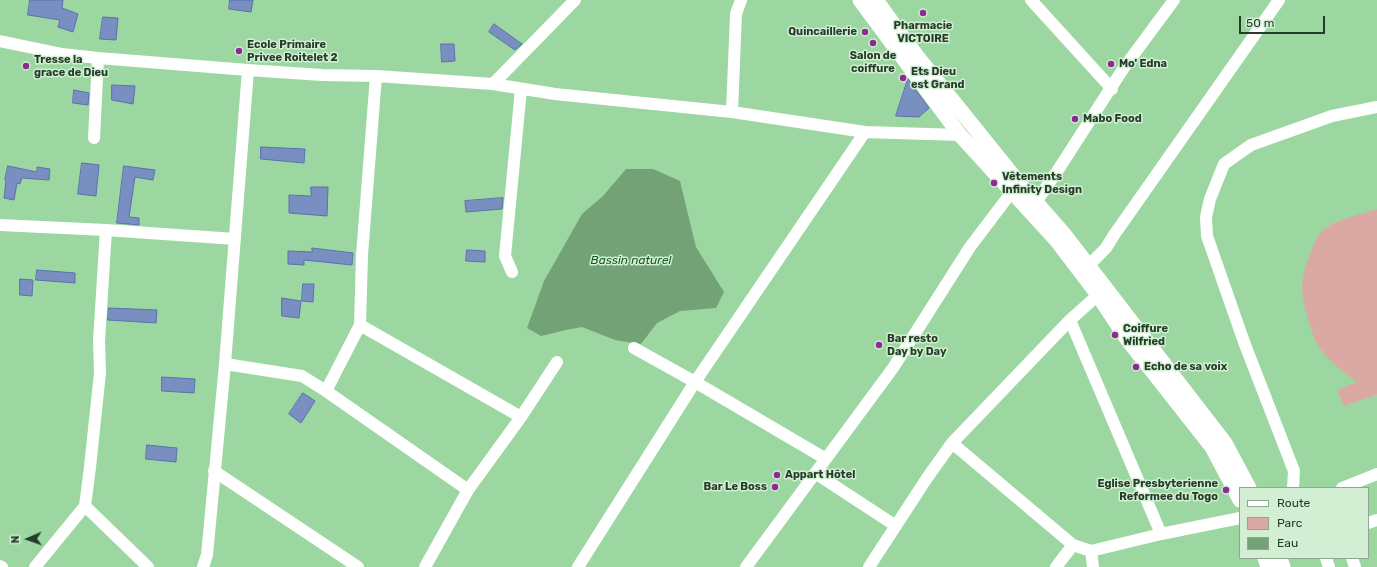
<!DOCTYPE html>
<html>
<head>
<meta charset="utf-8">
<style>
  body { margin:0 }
  #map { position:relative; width:1377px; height:567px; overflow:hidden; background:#9cd7a1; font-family:Rubik,sans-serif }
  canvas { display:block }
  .legend { position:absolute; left:1239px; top:487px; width:130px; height:72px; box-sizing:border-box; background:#d2efd4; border:1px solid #8da88f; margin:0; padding:5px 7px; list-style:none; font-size:12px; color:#253d28 }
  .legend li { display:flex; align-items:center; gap:8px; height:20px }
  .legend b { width:20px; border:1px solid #8da88f }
  .north { position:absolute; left:8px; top:519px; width:40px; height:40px; -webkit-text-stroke:3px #d2efd4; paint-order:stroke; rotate:268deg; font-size:11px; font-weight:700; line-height:16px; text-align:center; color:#253d28 }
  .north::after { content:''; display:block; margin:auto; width:14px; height:18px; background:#253d28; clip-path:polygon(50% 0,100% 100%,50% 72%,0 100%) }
  .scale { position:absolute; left:1239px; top:16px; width:86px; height:18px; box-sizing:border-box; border:2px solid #253d28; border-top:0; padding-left:5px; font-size:12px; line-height:14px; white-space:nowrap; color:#253d28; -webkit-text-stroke:3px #d2efd4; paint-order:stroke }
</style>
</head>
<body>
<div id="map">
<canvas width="1377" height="567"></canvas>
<ul class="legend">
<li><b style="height:5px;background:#fff"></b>Route</li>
<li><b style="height:11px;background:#daa9a3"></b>Parc</li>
<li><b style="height:11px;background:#73a277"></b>Eau</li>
</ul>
<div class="north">N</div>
<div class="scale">50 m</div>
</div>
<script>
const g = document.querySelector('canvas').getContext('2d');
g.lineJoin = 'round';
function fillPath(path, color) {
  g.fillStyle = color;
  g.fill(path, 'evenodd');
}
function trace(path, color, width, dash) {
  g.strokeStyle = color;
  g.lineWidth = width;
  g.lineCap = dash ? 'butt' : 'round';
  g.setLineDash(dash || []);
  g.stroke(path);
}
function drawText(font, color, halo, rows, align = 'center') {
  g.font = font + ' Rubik,sans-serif';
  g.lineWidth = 3;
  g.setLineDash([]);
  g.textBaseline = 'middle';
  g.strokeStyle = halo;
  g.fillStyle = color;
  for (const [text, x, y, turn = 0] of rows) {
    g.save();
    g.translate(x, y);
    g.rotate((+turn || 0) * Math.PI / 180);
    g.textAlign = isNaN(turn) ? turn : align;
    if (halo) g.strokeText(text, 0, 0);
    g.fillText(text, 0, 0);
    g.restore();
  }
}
fillPath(new Path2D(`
  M1377 209V395L1344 406 1337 390 1357 382C1344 372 1329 362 1319 347 1311 334 1302 302 1302 286 1303 272 1312 244 1321 232 1330 221 1363 214 1377 209Z`), '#daa9a3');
fillPath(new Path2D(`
  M626 169H653L680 181 696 247 724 292 716 308 680 311 657 323 641 344 615 340 582 327 566 330 541 336 527 328 544 281 582 214 603 196Z`), '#73a277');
const building = new Path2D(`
  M30 0H63L62 8 78 14 73 32 58 27 60 20 28 15Z
  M230 0H253L251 12 229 9Z
  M103 17 118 18 116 40 100 39Z
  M494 24 522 44 515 50 489 32Z
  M441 44H454L455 61 442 62Z
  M908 79 929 108 919 117 896 116Z
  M112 85 135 86 133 104 112 100Z
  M74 90 89 93 88 105 73 103Z
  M261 147 305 149 304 163 261 159Z
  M82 163 99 165 96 196 78 194Z
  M8 166 37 172V167L50 169 49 180 22 178 20 184 17 183 14 200 4 198 6 181 5 180Z
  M124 166 155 170 153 180 135 177 129 217 139 218V225L117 223Z
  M311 187H328L327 216 289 213V195L311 196Z
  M503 198 502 209 466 212 465 201Z
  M312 248 353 253 352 265 304 260V265L288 264V251L312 252Z
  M467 250 485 251V262L466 261Z
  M37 270 75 273V283L36 280Z
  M20 279 33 280 32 296 20 295Z
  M303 284H314L313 302 302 301Z
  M282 298 301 301 299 318 282 316Z
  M109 308 157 310 156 323 108 320Z
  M162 377 195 379 194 393 162 391Z
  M303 393 315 401 301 423 289 414Z
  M147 445 177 448 176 462 146 459Z`);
fillPath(building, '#798ec1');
trace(building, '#5a71ad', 1);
trace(new Path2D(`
  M1031 0 1112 89
  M0 41 62 54 98 58 248 70 322 75 376 76 493 84 555 94 732 112 865 132 960 135
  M493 84 575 0
  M732 112 736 14 741 0
  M94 138 98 58
  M1036 202 1058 170 1123 69 1174 0
  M0 225 106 230 99 341 100 373 90 467 85 506 35 567
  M106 230 235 239
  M1089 265 1106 248 1114 235 1279 0
  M512 272 505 256 521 89
  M1070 320 1161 534
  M360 325 521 417
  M634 348 695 382 826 459
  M225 364 302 376 326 391 468 490
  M326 391 360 325 362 255 376 76
  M952 443 1073 545
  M214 471 358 567
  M815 473 896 526
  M1293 488 1294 471 1244 342 1207 236 1206 217 1210 199 1224 164 1251 145 1332 116 1377 107
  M1342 488 1377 474
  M85 506 148 567
  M1368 523 1377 520
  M1091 551 1093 567
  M1326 558 1329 567
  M1352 558 1355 567
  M0 566 2 567
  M203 567 207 555 225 364 248 70
  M425 567 468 490 521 417 557 362
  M578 567 695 382 865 132
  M746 567 893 368 970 247 1017 185
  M869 567 927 478 952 443 1070 320 1098 295
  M1056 567 1073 545 1091 551 1161 534 1240 518`), '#fff', 12);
trace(new Path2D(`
  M860 0 960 135 1057 241 1098 295 1127 339 1212 447 1240 500
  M876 0 916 55 1019 183 1064 234 1225 443 1249 488
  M1265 558 1268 567
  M1280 558 1283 567`), '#fff', 15);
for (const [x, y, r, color] of [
  [923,13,4,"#8e2a91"],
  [865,32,4,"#8e2a91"],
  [873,43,4,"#8e2a91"],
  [239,51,4,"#8e2a91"],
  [1111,64,4,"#8e2a91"],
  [26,66,4,"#8e2a91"],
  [903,78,4,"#8e2a91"],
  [1075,119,4,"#8e2a91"],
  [994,183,4,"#8e2a91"],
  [1115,335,4,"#8e2a91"],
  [879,345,4,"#8e2a91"],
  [1136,367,4,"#8e2a91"],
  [777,475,4,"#8e2a91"],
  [775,487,4,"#8e2a91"],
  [1226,490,4,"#8e2a91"]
]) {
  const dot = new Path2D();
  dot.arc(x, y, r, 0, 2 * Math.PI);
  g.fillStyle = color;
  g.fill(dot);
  trace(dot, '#d2efd4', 1.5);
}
drawText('bold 11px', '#253d28', '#d2efd4', [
  ["Pharmacie",923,26,"center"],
  ["VICTOIRE",923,39,"center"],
  ["Quincaillerie",857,32,"right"],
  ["Ecole Primaire",247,45],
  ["Privee Roitelet 2",247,58],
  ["Salon de",873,56,"center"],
  ["coiffure",873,69,"center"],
  ["Tresse la",34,60],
  ["grace de Dieu",34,73],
  ["Mo' Edna",1119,64],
  ["Ets Dieu",911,72],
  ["est Grand",911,85],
  ["Mabo Food",1083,119],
  ["Vêtements",1002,177],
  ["Infinity Design",1002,190],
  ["Coiffure",1123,329],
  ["Wilfried",1123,342],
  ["Bar resto",887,339],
  ["Day by Day",887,352],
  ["Echo de sa voix",1144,367],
  ["Appart Hôtel",785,475],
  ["Eglise Presbyterienne",1218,484,"right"],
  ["Reformee du Togo",1218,497,"right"],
  ["Bar Le Boss",767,487,"right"]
], 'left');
drawText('italic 12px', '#135922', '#d2efd4', [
  ["Bassin naturel",631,261]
]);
</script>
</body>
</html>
